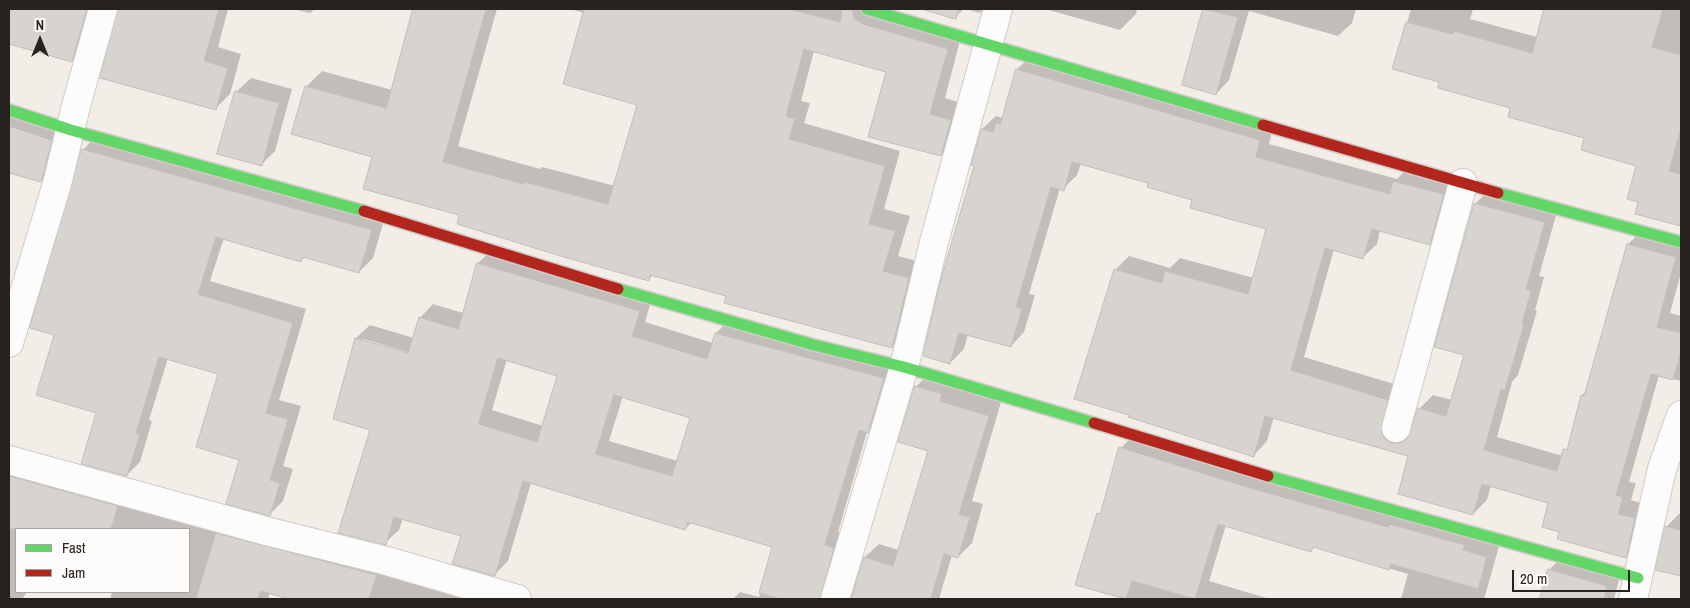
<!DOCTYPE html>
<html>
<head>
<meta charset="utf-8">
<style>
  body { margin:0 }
  #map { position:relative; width:1690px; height:608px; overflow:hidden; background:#f3ede8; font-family:"Archivo Narrow",sans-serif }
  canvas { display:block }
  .frame { position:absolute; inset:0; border:10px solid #25221f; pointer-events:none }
  .legend { position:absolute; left:15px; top:528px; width:175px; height:65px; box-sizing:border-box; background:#fefcfa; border:1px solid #a7a5a2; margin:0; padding:6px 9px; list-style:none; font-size:15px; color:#25221f }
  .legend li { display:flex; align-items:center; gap:10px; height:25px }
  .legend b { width:25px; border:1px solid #a7a5a2 }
  .north { position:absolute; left:15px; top:15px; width:50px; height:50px; -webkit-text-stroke:4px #fefcfa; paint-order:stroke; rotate:0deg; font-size:14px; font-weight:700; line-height:20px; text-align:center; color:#25221f }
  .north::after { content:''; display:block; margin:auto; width:18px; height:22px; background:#25221f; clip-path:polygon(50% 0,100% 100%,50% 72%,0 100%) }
  .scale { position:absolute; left:1512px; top:570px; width:118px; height:22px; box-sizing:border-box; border:2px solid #25221f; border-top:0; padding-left:6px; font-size:15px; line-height:18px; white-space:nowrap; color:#25221f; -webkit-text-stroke:4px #fefcfa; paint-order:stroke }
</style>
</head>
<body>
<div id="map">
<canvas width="1690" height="608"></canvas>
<div class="frame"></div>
<ul class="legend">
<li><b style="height:6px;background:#63d668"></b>Fast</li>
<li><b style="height:6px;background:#b3261e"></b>Jam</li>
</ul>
<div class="north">N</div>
<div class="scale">20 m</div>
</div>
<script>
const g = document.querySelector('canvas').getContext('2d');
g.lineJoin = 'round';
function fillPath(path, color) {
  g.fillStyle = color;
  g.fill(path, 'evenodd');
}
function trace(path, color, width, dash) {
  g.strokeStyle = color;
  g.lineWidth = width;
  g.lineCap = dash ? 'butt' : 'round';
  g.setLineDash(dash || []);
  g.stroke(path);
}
fillPath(new Path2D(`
  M9 9H80L95 13 86 46 72 60 9 43 13 26 9 24Z
  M150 9H228L218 47 241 54 230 94 216 108 145 27Z
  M293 9H315L310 13Z
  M415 9H497L458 146 540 169 542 167 615 186 639 104 584 13 570 9H879L962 33 945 98 966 105 957 139 941 155 888 71 814 51 801 101 810 103 804 123 900 151 884 209 910 216 898 256 924 263 908 331 892 347 727 295 653 275 648 280 461 215 374 156 306 87 322 71 392 90Z
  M926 9H964L955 17Z
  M965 9H984L980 13Z
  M1045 9H1137L1136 14 1120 30Z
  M1204 9H1356L1352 23 1338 36 1249 11 1229 80 1216 94 1183 84Z
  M1411 9H1473L1470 19 1537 37 1545 9H1681V224L1640 201 1638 165 1585 138 1512 107 1441 81 1394 68Z
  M1031 56 1273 127 1269 144 1397 179 1408 168 1457 181 1443 230 1429 244 1380 230 1377 244 1363 257 1334 249 1304 357 1401 386 1406 430H1412L1419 409 1433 395 1452 400 1465 354 1475 204 1489 190 1558 208 1539 276 1544 277 1535 310 1537 311 1518 375 1512 382 1497 437 1563 456 1569 445 1582 395 1587 391 1628 244 1642 231 1681 242V273L1670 313 1681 316V381L1659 375 1629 482 1636 483 1631 500 1648 505 1639 543 1626 557 1561 531 1550 502 1491 485 1487 500 1473 514 1410 455 1274 417 1267 441 1254 455 1115 270 1129 256 1170 268 1180 258 1254 278 1268 228 1150 182 1081 163 1077 175 1063 189 1060 188 1029 294 1035 295 1024 332 1011 346 968 334 964 349 950 363 982 129 996 116 1003 118 1017 69Z
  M251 78 292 89 275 151 261 165 236 92Z
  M9 103 65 126 55 167 41 181 9 171Z
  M96 136 385 217 373 258 359 272 306 256 301 261 224 238 210 281 306 309 279 400 301 406 283 466 293 469 283 501 270 514 241 459 220 373 168 358 149 420 152 421 140 462 127 475 98 413 55 334 83 150Z
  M492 250 652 298 645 322 713 343 716 333 729 320 897 365 881 418 867 432 838 532 847 534 842 599H733L740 592 759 597 773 546 692 522 685 529 531 483 508 561 494 575 462 535 403 518 399 530 385 543 372 429 334 418 356 338 370 325 414 338 420 318 433 304 463 313 478 263ZM363 339 414 354 413 356 363 341ZM507 359 558 375 543 426 492 410ZM623 396 691 417 678 461 609 441Z
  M929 373 1001 402 972 501 983 504 972 543 958 557 952 555 939 599H852L865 557 879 544 899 550 930 450 916 387Z
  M1135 434 1500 543 1484 599H1401L1408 574 1315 546 1311 551 1226 525 1209 581 1270 599H1127L1077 585 1121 448Z
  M9 456 498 599H294L270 592 268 599H110L112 592H189V529H16V592H27L22 599H9Z
  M1680 513H1681V575L1657 569 1666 527Z
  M1563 556 1621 572 1614 599H1541L1549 570Z`), '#0003');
const building = new Path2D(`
  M9 9H87L72 62 9 44Z
  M118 9H219L204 61 228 68 216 110 100 78Z
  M413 9H486L443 162 524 184 525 182 608 204 637 105 563 84 584 9H789L840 22 842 9H852L855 19 863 24 948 49 930 114 951 120 941 156 868 137 886 72 804 49 786 116 795 119 789 139 885 166 869 224 895 231 883 271 909 278 892 348 724 303 726 296 650 275 649 281 564 257 457 224 459 215 363 189 372 157 291 134 305 86 386 108Z
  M922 9H959L956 19Z
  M1203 9 1238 17 1216 95 1182 85Z
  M1544 9H1663L1652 47 1681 55V128L1669 171 1681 174V226L1635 214 1638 202 1627 199 1636 166 1581 150 1584 138 1508 117 1510 108 1438 88 1439 82 1392 69 1406 22 1453 34 1454 31 1532 53Z
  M1016 69 1260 140 1256 157 1390 194 1393 181 1444 194 1430 245 1372 229 1363 259 1325 248 1291 370 1388 400 1381 431 1385 439 1391 443H1400L1407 439 1418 408 1446 416 1464 355 1434 347 1474 203 1545 222 1526 289 1531 291 1522 324 1524 325 1505 390 1501 389 1484 450 1557 471 1563 449 1567 450 1581 395 1584 396 1627 244 1676 257 1657 327 1681 333V351L1673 380 1651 374 1616 495 1623 497 1618 514 1635 518 1626 558 1557 539 1559 532 1542 527 1548 503 1482 484 1473 515 1398 494 1408 456 1265 416 1254 457 1128 417 1129 415 1074 399 1114 269 1162 283 1165 271 1248 294 1266 229 1190 208 1192 200 1147 187 1148 183 1072 162 1064 191 1051 187 1016 307 1022 309 1011 347 959 333 950 364 923 356 939 286 974 166 971 165 981 129 993 132 996 123 1000 124Z
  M235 91 279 103 262 166 217 154Z
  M9 126 52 140 41 182 9 173Z
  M82 149 372 230 359 273 303 257 301 262 216 237 198 294 293 323 266 413 288 419 270 480 280 483 270 516 226 504 239 460 196 447 218 374 159 357 136 433 140 434 127 476 81 464 96 413 36 395 54 335 30 328Z
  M477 263 640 311 632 336 707 359 715 333 884 378 868 433 859 430 825 545 834 548 820 599H781L759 593 772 547 688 522 685 530 523 481 495 576 452 564 461 536 394 517 386 545 338 533 370 430 333 419 355 338 408 353 419 317 458 329ZM498 358 557 376 537 442 479 424ZM614 395 690 418 672 476 596 454Z
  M915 386 942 394 940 401 989 416 959 514 970 518 958 558 944 554 931 599H851L864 557 893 566 928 451 898 442Z
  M1119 447 1247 487 1388 527 1389 524 1465 545 1463 550 1487 557 1478 589 1391 564 1389 570 1313 547 1311 552 1218 524 1195 599 1132 581 1126 599 1075 585 1097 513 1100 514Z
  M9 476 118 506 111 529H9Z
  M1665 526 1681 530V576L1655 570Z
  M216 533 377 575 369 599H289L260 591 258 599H196Z
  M1548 569 1607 586 1604 599H1540Z`);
fillPath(building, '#d7d4cf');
trace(building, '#c1beb9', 1);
const street = new Path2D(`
  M9 343 57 184 76 106 103 9
  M1396 428 1463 183
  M9 460 270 532 387 561 517 599
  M835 599 904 367 934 242 998 9
  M1633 599 1662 469 1681 415`);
const fast = new Path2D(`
  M867 9 1263 125
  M9 110 71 130 364 211
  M1498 193 1681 242
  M618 289 814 345 904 367 1094 423
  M1268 476 1638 578`);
const jam = new Path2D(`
  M1263 125 1498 193
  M364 211 618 289
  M1094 423 1268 476`);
trace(street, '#cfcac6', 30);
trace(fast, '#cfcac6', 14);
trace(jam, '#cfcac6', 14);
trace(street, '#fdfcfc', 28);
trace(fast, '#63d668', 11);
trace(jam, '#b3261e', 11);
</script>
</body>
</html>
